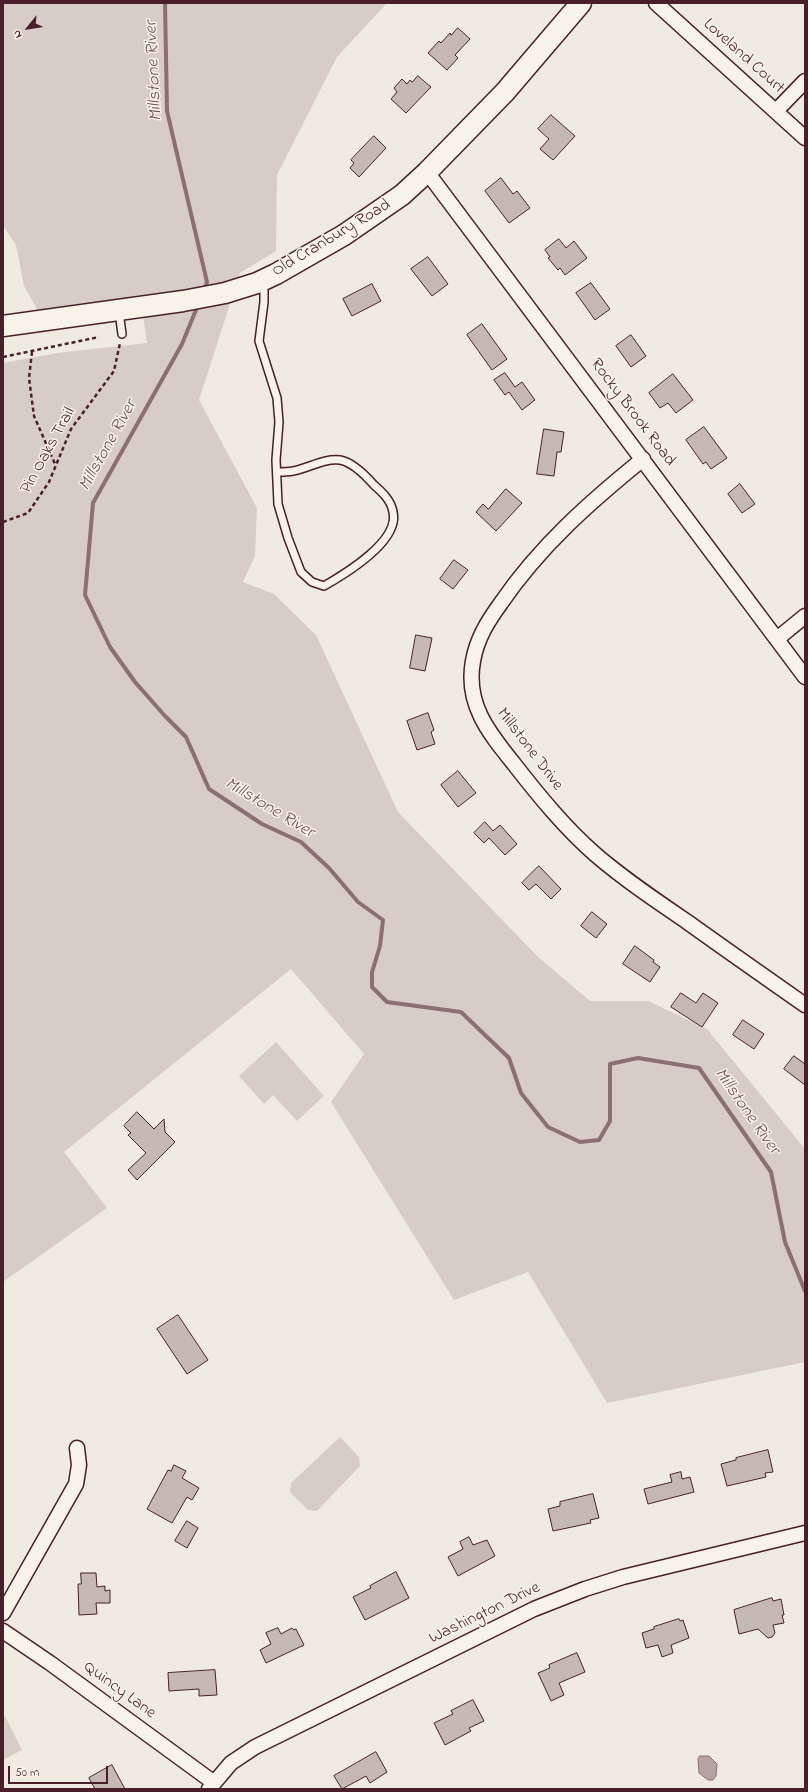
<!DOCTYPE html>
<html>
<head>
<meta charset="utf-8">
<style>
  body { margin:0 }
  #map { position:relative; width:808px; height:1792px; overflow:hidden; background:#f0ebe0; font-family:"Indie Flower",sans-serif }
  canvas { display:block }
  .frame { position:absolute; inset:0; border:4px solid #4a1f2b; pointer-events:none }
  .north { position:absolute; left:8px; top:8px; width:40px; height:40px; -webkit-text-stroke:3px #f7f3e8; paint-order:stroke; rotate:240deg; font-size:11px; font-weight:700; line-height:16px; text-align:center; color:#4a1f2b }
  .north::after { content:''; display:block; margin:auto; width:14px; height:18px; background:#4a1f2b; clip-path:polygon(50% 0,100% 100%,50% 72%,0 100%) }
  .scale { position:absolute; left:8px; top:1766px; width:100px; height:18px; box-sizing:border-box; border:2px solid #4a1f2b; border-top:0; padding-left:5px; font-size:12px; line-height:14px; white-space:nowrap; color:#4a1f2b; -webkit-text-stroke:3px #f7f3e8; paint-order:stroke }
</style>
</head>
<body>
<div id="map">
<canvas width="808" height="1792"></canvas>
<div class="frame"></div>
<div class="north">N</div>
<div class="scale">50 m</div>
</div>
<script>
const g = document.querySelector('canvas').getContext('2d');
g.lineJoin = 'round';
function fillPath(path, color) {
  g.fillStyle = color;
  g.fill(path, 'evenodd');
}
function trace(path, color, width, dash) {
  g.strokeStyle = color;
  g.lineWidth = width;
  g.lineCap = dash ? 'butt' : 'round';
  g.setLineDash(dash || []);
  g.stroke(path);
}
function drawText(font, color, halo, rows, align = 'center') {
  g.font = font + ' "Indie Flower",sans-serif';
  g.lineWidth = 3;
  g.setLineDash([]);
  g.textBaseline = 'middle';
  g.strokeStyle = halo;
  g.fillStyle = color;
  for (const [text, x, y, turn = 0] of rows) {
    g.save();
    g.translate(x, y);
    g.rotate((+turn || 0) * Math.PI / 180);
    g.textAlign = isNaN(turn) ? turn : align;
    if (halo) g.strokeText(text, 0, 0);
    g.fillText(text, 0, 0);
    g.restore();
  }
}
fillPath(new Path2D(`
  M3 3H387L337 57 277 175 276 251 240 273 199 400 257 508 255 556 243 582 274 594 316 635 398 812 537 956 590 1001H648L707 1029 805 1149V1362L607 1403 528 1272 454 1300 331 1102 364 1054 291 969 64 1152 107 1208 3 1282V363L57 353 147 343 140 295 42 318 24 286 16 245 3 226Z
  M276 1042 324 1096 297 1121 273 1095 264 1104 239 1076Z
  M340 1437 359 1457 360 1466 317 1511 308 1510 290 1492 291 1483Z
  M5 1716 22 1750 3 1760V1718Z`), '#d8cdc6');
const water = new Path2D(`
  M700 1756H709L717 1764 716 1776 713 1780H708L699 1773 698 1759Z`);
fillPath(water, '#b7a4a2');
trace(water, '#8b6f72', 1);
trace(new Path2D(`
  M165 3 167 111 207 282 204 291
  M198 305 182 344 93 503 85 595 110 647 135 682 165 716 186 737 209 789 262 824 301 842 329 868 358 902 383 920 380 946 372 972V987L387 1002 461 1012 509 1058 521 1093 548 1127 580 1142 599 1140 610 1121V1064L638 1058 699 1068 771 1172 785 1242 805 1291`), '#8b6f72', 4);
const building = new Path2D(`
  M458 28 470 39 455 55 458 58 447 70 428 53 439 41 441 43 450 33 451 35Z
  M418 76 431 87 406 113 391 99 397 92 394 88 402 79 407 84 410 80 412 82Z
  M551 115 575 136 553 160 540 149 549 139 538 129Z
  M374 136 386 148 359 177 350 168 354 163 351 160Z
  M501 178 513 194 517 191 530 208 509 223 485 191Z
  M559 239 566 248 574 241 587 258 565 275 560 268 558 270 548 258 550 257 545 250Z
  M428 257 448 284 432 296 411 269Z
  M591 283 610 309 595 320 576 293Z
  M372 284 381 301 352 316 343 299Z
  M482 324 507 359 492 370 467 335Z
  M631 335 646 356 631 367 616 346Z
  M505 373 515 387 522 382 535 400 522 410 509 392 505 395 494 380Z
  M673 374 693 400 676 413 668 403 660 408 649 393Z
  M704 427 727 458 711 469 706 462 703 464 686 440Z
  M544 429 564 432 561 452H557L554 476 537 474Z
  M740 484 755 504 742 513 728 494Z
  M506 489 522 503 496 531 476 512 483 504 488 509Z
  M454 560 468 570 453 589 440 579Z
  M416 635 432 638 425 671 410 668Z
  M428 713 434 730 431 732 435 744 417 750 407 721Z
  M458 771 476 793 458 807 441 785Z
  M485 822 493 831 500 825 517 844 505 855 489 838 484 843 474 833Z
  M539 866 561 889 551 899 536 884 529 890 522 883Z
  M592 912 607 924 596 938 581 926Z
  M635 946 654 960 653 962 660 967 650 982 623 964Z
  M681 993 696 1003 703 993 718 1003 702 1027 671 1007Z
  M743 1020 764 1034 754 1049 733 1035Z
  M794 1056 805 1064V1085L784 1069Z
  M137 1112 154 1129 164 1119 165 1132 175 1142 137 1180 128 1170 146 1153 128 1135 131 1133 124 1126Z
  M178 1315 208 1360 187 1374 157 1329Z
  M768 1450 773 1472 765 1473 766 1477 727 1486 721 1464 736 1460V1458Z
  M174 1465 186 1471 182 1478 199 1488 192 1500 187 1497 172 1523 147 1509 168 1470 171 1471Z
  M681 1472 682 1479 690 1477 694 1492 648 1504 644 1489 672 1482 670 1475Z
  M593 1494 599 1518 590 1520 591 1523 553 1531 548 1509 560 1506V1502Z
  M187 1521 198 1528 187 1548 175 1541Z
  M469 1537 473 1545 487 1540 495 1556 458 1576 448 1557 463 1549 460 1542Z
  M396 1572 409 1598 365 1620 353 1597 371 1588 370 1586Z
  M81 1573H96L97 1587 105 1586V1591L110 1590V1603H96L97 1614 79 1615 78 1584H81Z
  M772 1598 773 1601 781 1599 784 1615H782L784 1623 773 1625 775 1633 772 1637 768 1638 758 1629 739 1634 734 1610Z
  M679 1619 680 1621 683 1620 689 1638 671 1645 673 1653 662 1657 658 1645 646 1648 642 1633 654 1629V1627Z
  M278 1628 281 1634 292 1628 294 1630 296 1629 304 1645 266 1663 260 1650 271 1644 266 1633Z
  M577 1653 585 1672 559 1683 564 1695 551 1701 538 1673 550 1668 549 1665Z
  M215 1670 217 1695 199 1696V1689L169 1691 168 1673Z
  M473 1700 484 1721 469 1728 471 1731 445 1745 434 1723 453 1714 451 1711Z
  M376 1752 387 1772 370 1783 366 1776 342 1789 334 1776Z
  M112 1765 125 1789H95L89 1778Z`);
fillPath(building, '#c6b8b3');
trace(building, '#4a1f2b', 1);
const lane = new Path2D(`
  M261 281 264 291V302L259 341 277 398 279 422 276 460 278 504 288 538 301 572 312 582 324 586C345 574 400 541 393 512 391 500 382 492 374 485 366 476 353 462 340 460 324 458 309 468 293 471 288 472 283 472 278 472
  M119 312 122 334`);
const street = new Path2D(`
  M656 3 805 138
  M776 111 805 81
  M427 172 805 677
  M643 459C590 502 540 546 501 603 488 621 477 638 473 661 465 704 489 733 514 764 539 796 565 828 596 855 624 879 655 900 686 921 725 949 765 977 805 1005
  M777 639 805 616
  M3 1613 76 1484 79 1465 77 1448
  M3 1631 50 1663 213 1782
  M209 1789 231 1763 255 1747 534 1609 585 1589 623 1577 805 1533`);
const secondary = new Path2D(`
  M3 326 183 301 225 293 257 283 276 274 344 235 402 195 427 172 505 92 581 3`);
trace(lane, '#4a1f2b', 10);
trace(street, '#4a1f2b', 17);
trace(secondary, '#4a1f2b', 23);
trace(new Path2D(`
  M32 352 29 378 34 416 55 464
  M3 357 99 337
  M3 522 28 513 49 482 71 429 114 371 120 343`), '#4a1f2b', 2.5, [4, 3]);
trace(lane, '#f7f3e8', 7);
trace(street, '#f7f3e8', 14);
trace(secondary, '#f7f3e8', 20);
drawText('17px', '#4a1f2b', '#f7f3e8', [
  ["Loveland Court",743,57,42],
  ["Old Cranbury Road",332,239,-31],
  ["Rocky Brook Road",632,413,53],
  ["Pin Oaks Trail",49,451,-61],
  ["Millstone Drive",529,750,53],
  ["Washington Drive",485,1614,-26],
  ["Quincy Lane",119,1691,36]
]);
drawText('italic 18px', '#704e55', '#f7f3e8', [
  ["Millstone River",155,71,-93],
  ["Millstone River",109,446,-61],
  ["Millstone River",269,809,31],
  ["Millstone River",746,1112,55]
]);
</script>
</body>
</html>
